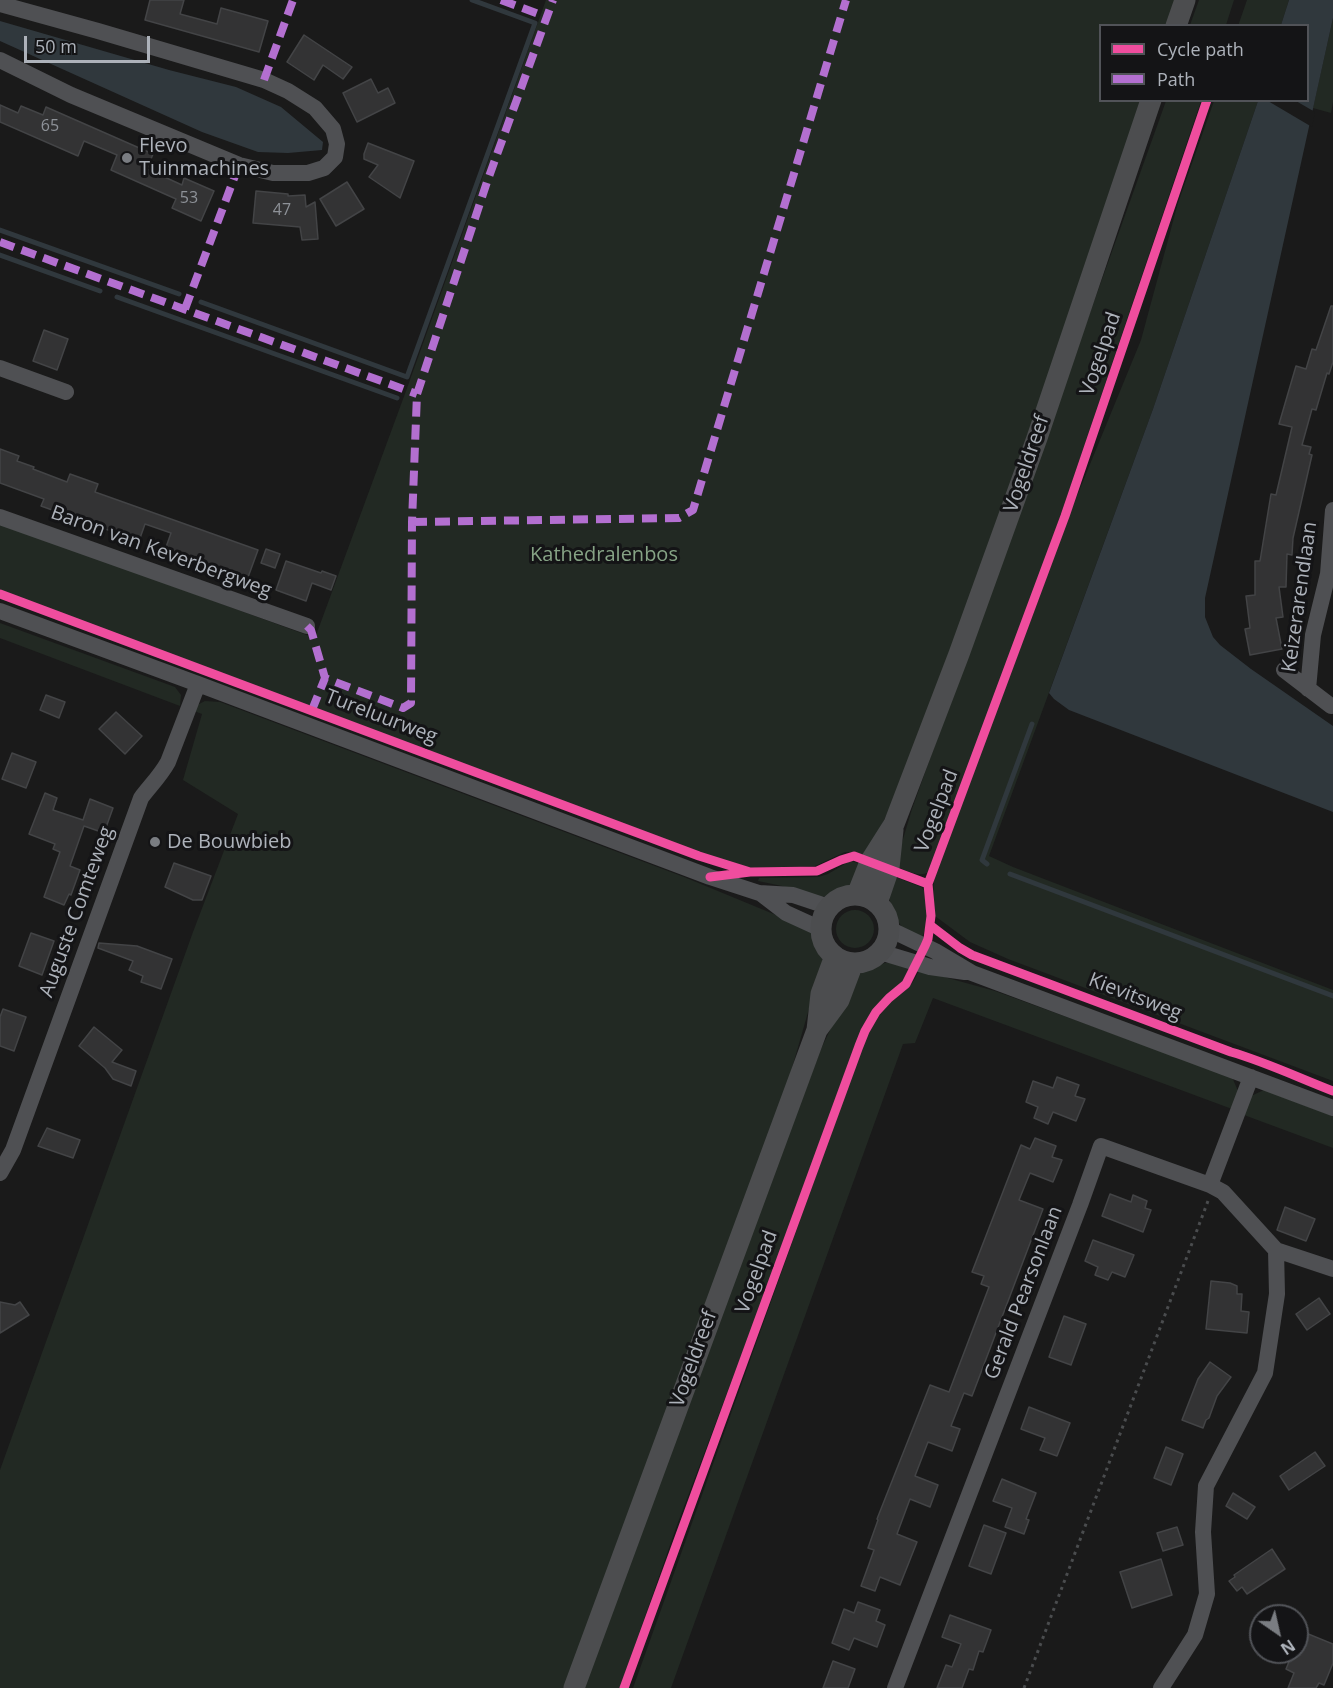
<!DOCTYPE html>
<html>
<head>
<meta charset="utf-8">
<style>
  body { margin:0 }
  #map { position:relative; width:1333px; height:1688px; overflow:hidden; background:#1a1a1a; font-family:"Open Sans",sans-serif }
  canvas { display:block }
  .legend { position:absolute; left:1099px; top:24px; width:210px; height:78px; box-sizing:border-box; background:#141416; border:2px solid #515358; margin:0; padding:8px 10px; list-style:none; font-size:18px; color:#adb2ba }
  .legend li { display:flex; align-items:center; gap:12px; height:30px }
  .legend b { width:30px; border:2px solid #515358 }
  .north { position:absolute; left:1249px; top:1604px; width:60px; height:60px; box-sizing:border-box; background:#141416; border:2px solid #515358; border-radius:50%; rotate:146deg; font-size:16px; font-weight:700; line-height:24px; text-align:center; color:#adb2ba }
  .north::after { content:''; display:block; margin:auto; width:21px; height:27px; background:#7a7d82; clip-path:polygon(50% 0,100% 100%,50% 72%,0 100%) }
  .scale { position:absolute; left:24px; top:36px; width:126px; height:27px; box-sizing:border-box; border:3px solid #adb2ba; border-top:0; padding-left:8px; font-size:18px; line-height:21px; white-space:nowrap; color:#adb2ba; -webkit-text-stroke:4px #141416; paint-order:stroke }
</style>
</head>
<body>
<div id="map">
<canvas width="1333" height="1688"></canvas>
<ul class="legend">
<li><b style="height:8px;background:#ef4d9e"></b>Cycle path</li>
<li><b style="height:8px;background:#b36fd0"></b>Path</li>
</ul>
<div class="north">N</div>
<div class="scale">50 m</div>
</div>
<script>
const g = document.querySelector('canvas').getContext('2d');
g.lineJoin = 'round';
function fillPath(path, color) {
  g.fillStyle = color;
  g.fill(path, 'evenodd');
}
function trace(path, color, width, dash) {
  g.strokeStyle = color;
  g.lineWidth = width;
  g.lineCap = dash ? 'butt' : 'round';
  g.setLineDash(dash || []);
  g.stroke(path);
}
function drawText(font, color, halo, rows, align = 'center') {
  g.font = font + ' "Open Sans",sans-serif';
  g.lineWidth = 6;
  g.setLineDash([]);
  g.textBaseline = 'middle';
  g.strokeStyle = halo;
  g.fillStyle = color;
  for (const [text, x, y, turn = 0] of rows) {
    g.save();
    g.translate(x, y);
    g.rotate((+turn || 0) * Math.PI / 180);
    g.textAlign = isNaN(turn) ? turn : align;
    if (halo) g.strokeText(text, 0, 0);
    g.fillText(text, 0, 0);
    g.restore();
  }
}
fillPath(new Path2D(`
  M546 0H1176L1168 25 1100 26V100L1143 101 994 532 895 797 867 856 854 852H845L815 866 748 868 698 853 0 591V523L315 638 406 391Z
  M1199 0H1234L1226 25H1190Z
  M1247 0H1289L1281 25 1238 26Z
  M1333 18V102L1331 113 1313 108Z
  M1166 101H1201L1061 514 1027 611 929 872C918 878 906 870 895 866L912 809Z
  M1214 101H1258L1153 409 989 856 1013 867 1333 990V1081L1008 959 970 942 935 916C934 901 932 889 935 874L1035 609 1070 513 1141 340 1178 203Z
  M0 623 175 687 181 695 180 706 0 638Z
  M205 701 220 702 684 877 805 927 814 935 823 960 788 1082 564 1688H0V1470L193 932 238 814 183 780 202 714 194 711 199 704Z
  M848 862H854L864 865 853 885 847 889 822 897 812 896 782 886 758 881 759 878 818 877 828 874Z
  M893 876 921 887 925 891 928 919 922 939 903 929 893 913 890 902 888 892Z
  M836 929a19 19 0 1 1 38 0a19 19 0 1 1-38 0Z
  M885 963H895L911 968 906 980 888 993 871 1013 854 1048 749 1335 677 1525 620 1688H583L770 1182 821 1049 855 978 866 969Z
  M919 970 995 991 1232 1077 1238 1091 1232 1109 933 998 915 1043 903 1044 671 1688H633L862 1047C869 1033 875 1016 886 1005 901 991 910 992 919 970Z
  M1264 1090 1333 1116V1148L1244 1115 1251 1096Z`), '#222923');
fillPath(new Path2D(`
  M1289 0H1333V18L1205 598V617L1213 637 1220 645 1251 669 1333 726V812L1069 710 1054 699 1049 693 1153 409 1258 101 1308 100V26L1281 25Z
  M0 21 169 70 236 87 281 107 323 142 322 150 288 153 258 152 202 132 0 41Z`), '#30383d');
fillPath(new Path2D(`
  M1268 101H1296L1315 112 1312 127Z`), '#1a1a1a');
trace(new Path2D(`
  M0 230 179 294
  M0 255 100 291
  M117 297 397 398
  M201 302 407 377 535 23 472 0
  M987 864 982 860 1032 724
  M1010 874 1333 996`), '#30383d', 5);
const building = new Path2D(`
  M150 0H184L180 14 217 24 221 8 268 21 259 52 145 20Z
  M304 35 352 67 343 79 323 65 314 80 287 62Z
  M371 79 378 93 388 88 395 103 357 122 343 93Z
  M0 105 18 113 21 106 43 115 46 107 153 154 147 169 182 185 184 178 214 191 201 221 172 208 176 199 111 170 117 155 84 141 78 156 0 122Z
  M368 143 414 161 400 198 369 177 378 165 364 159V154Z
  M347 182 364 209 336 226 320 199Z
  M256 191 288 194V196L305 195 306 207 315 202 318 239 302 240 300 227 253 223Z
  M1331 306H1333V362L1329 374 1327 373 1316 410 1312 409 1302 445 1311 447 1309 454 1312 455 1293 538 1292 555 1287 554 1286 587H1279L1283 617 1276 618 1282 649 1250 655 1245 629 1250 628 1246 596 1255 595V561H1260L1271 494 1276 495 1292 427 1279 424 1296 366 1306 369 1312 349 1316 350Z
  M44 330 68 339 57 370 33 361Z
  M0 449 19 456 17 461 34 467 33 469 67 482 70 474 98 484 95 492 258 550 247 580 165 550 171 533 145 524 139 541 41 506 44 499 0 483Z
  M266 549 280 554 275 568 261 563Z
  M286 561 321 573 322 571 336 576 331 590 312 583 306 601 276 590Z
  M46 695 65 702 59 718 40 710Z
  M116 712 142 736 125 754 99 729Z
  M12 753 36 762 26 788 2 779Z
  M45 793 57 798 53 810 83 820 90 799 113 808 104 833 84 826 70 866 80 870 71 895 69 894 64 905 44 897 60 852 53 849 55 844 29 834Z
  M174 863 211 876 202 900H193L165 887Z
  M31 933 54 941 42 975 19 966Z
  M99 943 137 946 172 959 161 989 141 982 143 976 129 970 133 961 98 948Z
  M3 1009 26 1017 14 1051 0 1046V1017Z
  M94 1027 122 1050 112 1062 136 1071 131 1086 113 1079 105 1068 79 1046Z
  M1057 1077 1079 1085 1075 1096 1085 1099 1076 1121 1053 1112 1048 1124 1034 1118 1038 1107 1026 1102 1033 1081 1053 1088Z
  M47 1128 80 1140 73 1158 38 1146Z
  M1035 1138 1056 1146 1052 1157 1062 1160 1053 1182 1030 1173 1019 1200 1043 1209 972 1396 964 1393 951 1426 960 1429 952 1451 928 1442 915 1476 938 1485 930 1507 910 1499 897 1534 917 1542 900 1585 880 1577 875 1591 861 1586 874 1550 868 1548 878 1520 877 1519 930 1385 949 1392 989 1287 981 1284 984 1276 972 1272 1021 1145 1030 1149Z
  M1110 1194 1131 1202 1133 1195 1147 1201 1145 1208 1151 1210 1143 1232 1102 1216Z
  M1285 1207 1315 1219 1306 1241 1277 1230Z
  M1093 1240 1134 1255 1125 1277 1112 1272 1108 1280 1095 1275 1098 1267 1085 1261Z
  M1211 1281 1230 1283 1237 1286V1294H1242L1241 1311 1249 1312 1247 1333 1206 1329Z
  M1319 1298 1330 1314 1307 1330 1296 1314Z
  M0 1302 15 1305 20 1302 29 1315 0 1333Z
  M1064 1316 1086 1324 1071 1365 1049 1357Z
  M1210 1362 1231 1377 1217 1396 1209 1418 1206 1420 1203 1428 1182 1420 1198 1379Z
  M1029 1407 1070 1423 1057 1456 1040 1450 1045 1438 1021 1429Z
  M1166 1447 1183 1454 1171 1485 1154 1478Z
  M1315 1452 1325 1466 1289 1490 1280 1476Z
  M1002 1479 1036 1493 1026 1519 1029 1520 1024 1534 1005 1527 1012 1508 993 1501Z
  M1233 1493 1255 1507 1247 1519 1226 1506Z
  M984 1525 1006 1533 991 1574 969 1566Z
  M1177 1527 1183 1545 1163 1551 1157 1533Z
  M1272 1549 1285 1569 1247 1594 1242 1587 1237 1591 1229 1581 1235 1577 1234 1575Z
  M1161 1559 1172 1595 1132 1608 1120 1572Z
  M858 1602 880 1610 876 1621 885 1625 877 1647 854 1638 849 1650 832 1643 844 1609 854 1613Z
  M950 1615 991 1630 983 1652 979 1651 973 1670 969 1669 962 1688H937L946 1665 952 1667 961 1644 942 1637Z
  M1301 1631 1333 1644V1663L1324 1685 1319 1683 1316 1688H1288L1294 1673 1286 1669 1293 1652H1297V1641Z
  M833 1661 855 1669 848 1688H823Z`);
fillPath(building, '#333334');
trace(building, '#434446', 1.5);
trace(new Path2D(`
  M1024 1688 1208 1201`), '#4a4c4e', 3, [3, 4.5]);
trace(new Path2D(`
  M0 4 98 31 264 80 288 91 315 108 333 129 337 144 335 157 324 168 308 173H273L239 165 71 95 0 60
  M0 368 66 392
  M0 517 307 626
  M0 611 198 684 710 877 759 893 793 895 829 907
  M1284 670 1331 706
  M1308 689 1313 635 1328 574 1333 510
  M760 893 786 913 821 929
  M889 929 935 951 972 973 1333 1108
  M880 952 930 967 965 972
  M0 1173 13 1150 141 798C150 786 161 775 168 762L198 684
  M1276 1250 1333 1269
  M895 1688 1080 1205 1101 1146 1210 1185 1251 1077
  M1161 1688 1195 1635 1207 1594 1203 1532 1206 1486 1265 1373 1277 1294 1276 1250 1223 1192 1210 1185`), '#4f5053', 16);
trace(new Path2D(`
  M1176 26 1185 0
  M857 895 870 862 894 824 959 654 1037 438 1151 100
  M821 929a34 34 0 1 1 68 0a34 34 0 1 1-68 0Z
  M877 903 889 868 893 830
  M817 1030 839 1000 853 963
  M574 1688 817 1030 821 994 835 956`), '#4c4d4f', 21);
trace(new Path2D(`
  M501 0 547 17
  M264 80 293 0
  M0 242 417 394
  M185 309 239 165
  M412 522 679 518 693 510 846 0
  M307 626 311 630 325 678
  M312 710 325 678 403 708 411 703 412 522 417 394 487 182 553 0`), '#b36fd0', 8, [15, 8]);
trace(new Path2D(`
  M0 594 699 856 750 872
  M710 877 750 872 817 871 841 860 854 856 928 884
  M930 925 960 948 972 955 1231 1052C1266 1062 1299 1078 1333 1091
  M624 1688 859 1046 865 1031 876 1012 889 998 906 984 925 946 928 939 931 916 928 884 1065 516 1207 100`), '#ef4d9e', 9);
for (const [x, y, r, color] of [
  [127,158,6,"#7a7d82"],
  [155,842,6,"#7a7d82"]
]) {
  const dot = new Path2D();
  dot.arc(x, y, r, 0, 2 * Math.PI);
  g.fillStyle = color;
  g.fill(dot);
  trace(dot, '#141416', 2);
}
drawText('16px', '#8e9298', null, [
  ["65",50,126],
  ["53",189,198],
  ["47",282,210]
]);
drawText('20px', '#adb2ba', '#141416', [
  ["Flevo",139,146],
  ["Tuinmachines",139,169],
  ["De Bouwbieb",167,842]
], 'left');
drawText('20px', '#adb2ba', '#141416', [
  ["Vogelpad",1101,354,-71],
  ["Vogeldreef",1027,464,-71],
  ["Baron van Keverbergweg",161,552,20],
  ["Keizerarendlaan",1300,597,-82],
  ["Tureluurweg",381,717,21],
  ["Vogelpad",937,811,-69],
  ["Auguste Comteweg",77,912,-70],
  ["Kievitsweg",1135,997,21],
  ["Vogelpad",757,1272,-70],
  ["Gerald Pearsonlaan",1024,1293,-69],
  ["Vogeldreef",694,1359,-70]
]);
drawText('20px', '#86a385', '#141416', [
  ["Kathedralenbos",604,555]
]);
</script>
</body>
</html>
